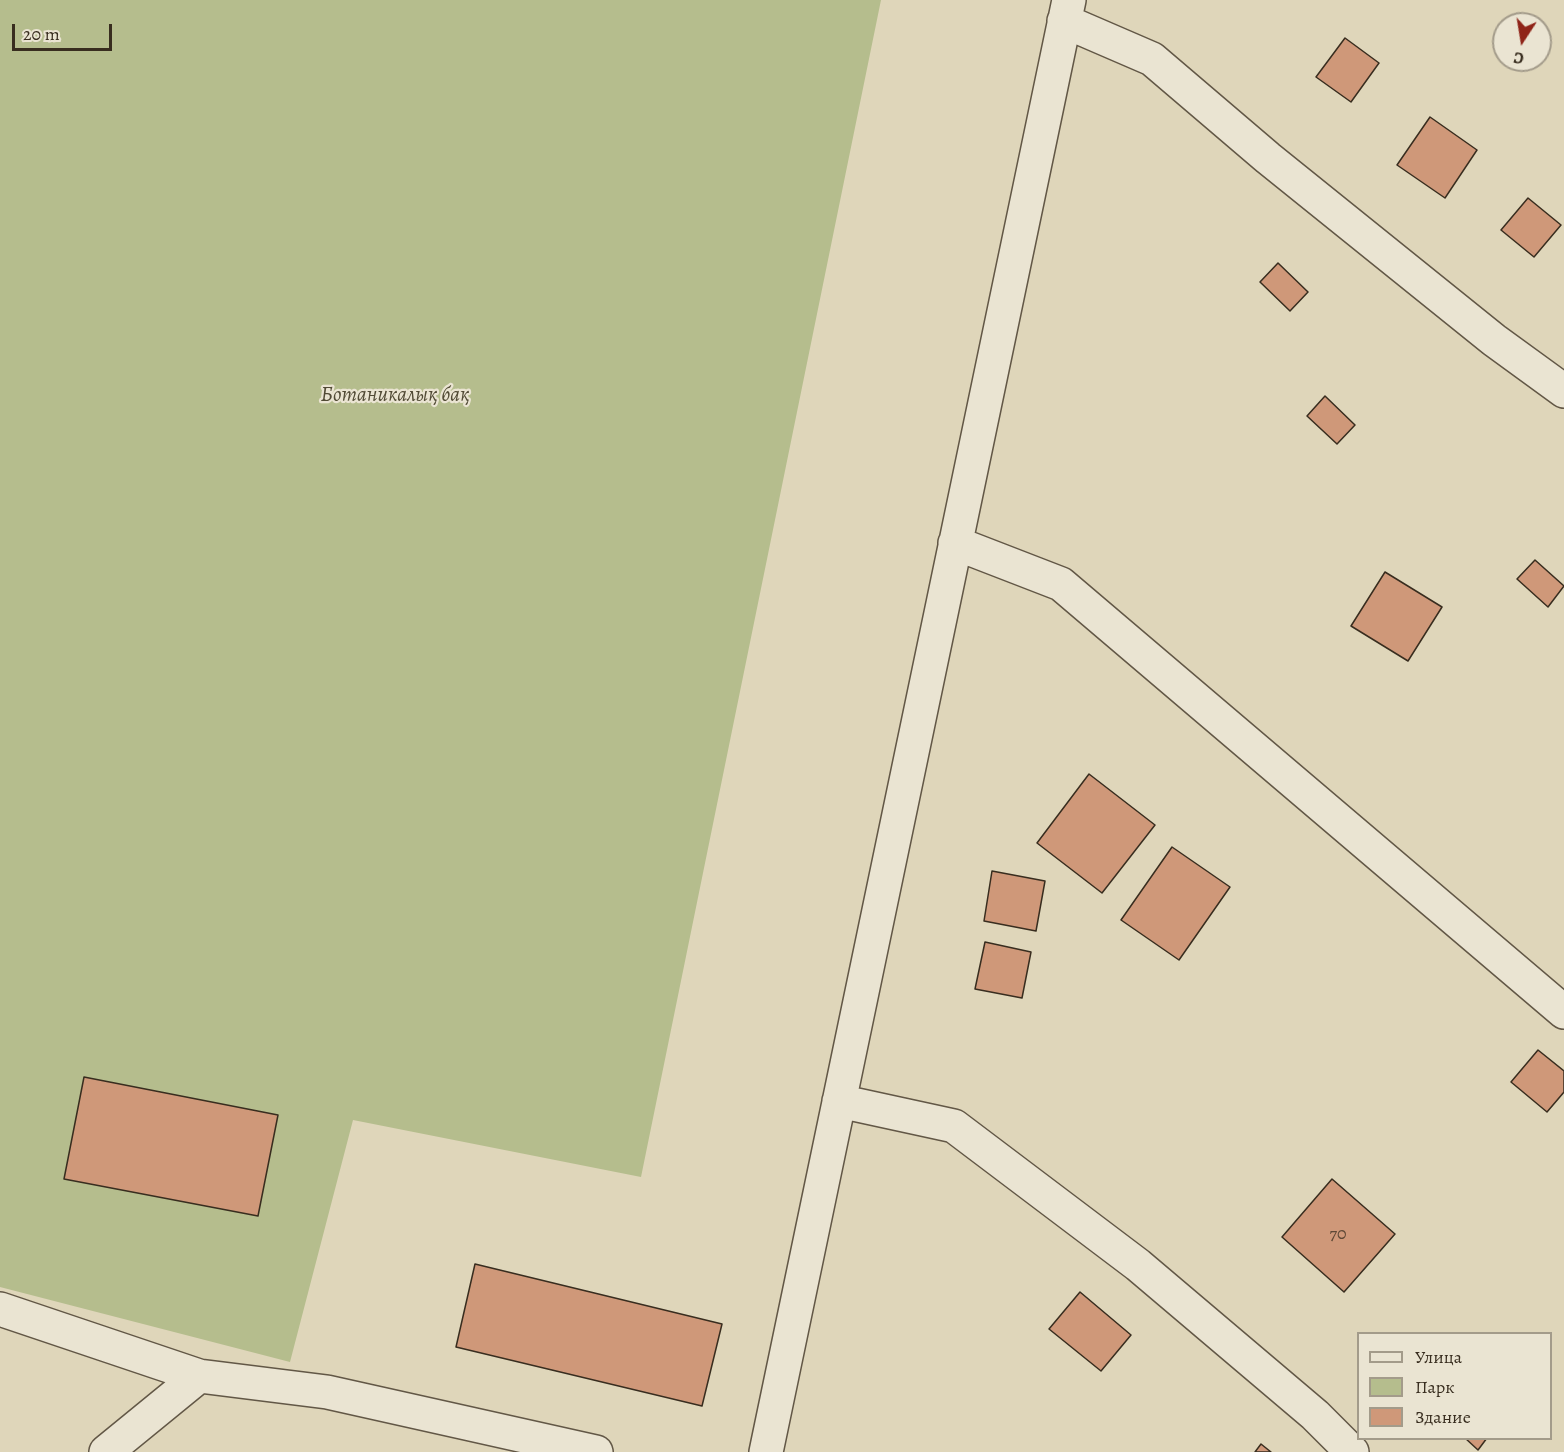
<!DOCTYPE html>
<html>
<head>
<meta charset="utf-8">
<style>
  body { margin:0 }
  #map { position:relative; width:1564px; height:1452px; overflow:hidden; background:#dfd6ba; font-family:Alegreya,serif }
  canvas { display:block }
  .legend { position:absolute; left:1357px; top:1332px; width:195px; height:108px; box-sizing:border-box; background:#eae4d2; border:2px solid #a39b8a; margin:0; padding:8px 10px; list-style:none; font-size:18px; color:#382d1f }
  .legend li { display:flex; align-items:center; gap:12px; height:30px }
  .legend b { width:30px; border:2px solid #a39b8a }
  .north { position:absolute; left:1492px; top:12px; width:60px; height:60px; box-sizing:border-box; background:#eae4d2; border:2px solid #a39b8a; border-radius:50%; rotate:192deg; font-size:16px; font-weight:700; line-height:24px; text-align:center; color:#382d1f }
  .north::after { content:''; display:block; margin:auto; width:21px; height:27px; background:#8f2418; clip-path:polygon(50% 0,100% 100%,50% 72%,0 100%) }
  .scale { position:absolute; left:12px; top:24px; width:100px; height:27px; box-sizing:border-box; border:3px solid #382d1f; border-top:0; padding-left:8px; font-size:18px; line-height:21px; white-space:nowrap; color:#382d1f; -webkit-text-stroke:4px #eae4d2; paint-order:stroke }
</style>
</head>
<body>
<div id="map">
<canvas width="1564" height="1452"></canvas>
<ul class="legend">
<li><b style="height:8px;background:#eae4d2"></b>Улица</li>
<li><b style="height:16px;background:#b5bd8d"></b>Парк</li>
<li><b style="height:16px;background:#cf9879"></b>Здание</li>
</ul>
<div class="north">С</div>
<div class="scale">20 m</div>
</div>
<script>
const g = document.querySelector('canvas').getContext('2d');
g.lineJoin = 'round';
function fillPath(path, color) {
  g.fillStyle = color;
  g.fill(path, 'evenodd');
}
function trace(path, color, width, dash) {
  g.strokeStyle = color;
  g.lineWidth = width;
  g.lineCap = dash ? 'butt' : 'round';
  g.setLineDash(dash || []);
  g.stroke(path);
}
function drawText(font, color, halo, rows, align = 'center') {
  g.font = font + ' Alegreya,serif';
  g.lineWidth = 4.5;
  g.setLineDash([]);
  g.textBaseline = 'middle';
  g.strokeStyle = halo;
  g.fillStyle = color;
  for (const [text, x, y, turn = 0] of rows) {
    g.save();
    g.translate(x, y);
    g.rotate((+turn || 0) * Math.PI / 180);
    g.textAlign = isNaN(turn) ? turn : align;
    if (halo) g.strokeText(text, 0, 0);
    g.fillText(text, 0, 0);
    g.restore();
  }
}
fillPath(new Path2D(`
  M0 0H881L641 1177 353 1120 290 1362 0 1287Z`), '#b5bd8d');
const building = new Path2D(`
  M1345 38 1379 63 1351 102 1316 77Z
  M1430 117 1477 150 1445 198 1397 165Z
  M1528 198 1561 225 1534 257 1501 230Z
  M1278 263 1308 292 1290 311 1260 282Z
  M1325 396 1355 425 1337 444 1307 416Z
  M1535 560 1564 586 1548 607 1517 579Z
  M1385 572 1442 607 1408 661 1351 626Z
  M1089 774 1155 825 1102 893 1037 843Z
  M1172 847 1230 887 1179 960 1121 920Z
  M992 871 1045 881 1036 931 984 921Z
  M985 942 1031 952 1022 998 975 989Z
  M1538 1050 1564 1071V1092L1547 1112 1511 1082Z
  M84 1077 278 1115 258 1216 64 1179Z
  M1332 1179 1395 1234 1344 1292 1282 1237Z
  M475 1264 722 1324 702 1406 456 1347Z
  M1080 1292 1131 1335 1101 1371 1049 1329Z
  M1465 1438H1487L1478 1450Z
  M1261 1444 1271 1452H1255Z`);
fillPath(building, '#cf9879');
trace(building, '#382d1f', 1.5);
const minor = new Path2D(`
  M1064 21 1152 59 1268 158 1494 340 1564 391
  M955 543 1061 584 1564 1012
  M839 1101 954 1126 1138 1265 1315 1415 1352 1452
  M0 1309 199 1376 327 1392 596 1452
  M106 1452 199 1376
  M766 1452 1069 0`);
trace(minor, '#625746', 36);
trace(minor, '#eae4d2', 33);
drawText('18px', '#5e4836', null, [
  ["70",1338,1235]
]);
drawText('italic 21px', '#514a35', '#eae4d2', [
  ["Ботаникалық бақ",395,396]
]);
</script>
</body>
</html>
